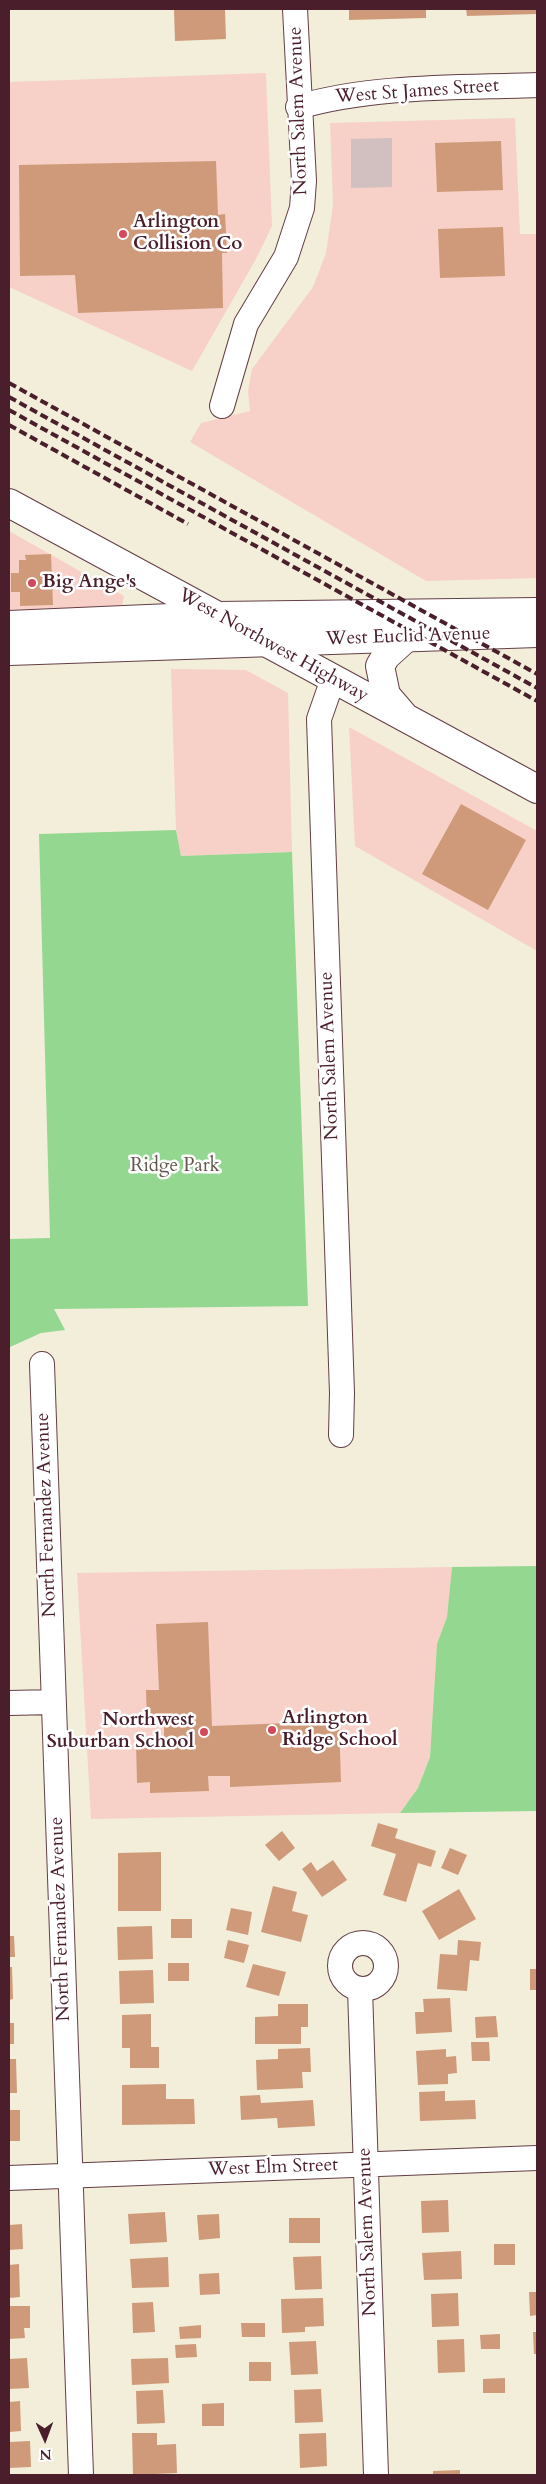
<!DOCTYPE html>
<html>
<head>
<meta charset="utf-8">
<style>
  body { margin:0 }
  #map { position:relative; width:546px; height:2484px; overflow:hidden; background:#f2eeda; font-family:Cardo,serif }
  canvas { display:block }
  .frame { position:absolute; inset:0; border:10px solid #4a1f2b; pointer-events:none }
  .north { position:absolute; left:20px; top:2414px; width:50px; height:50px; -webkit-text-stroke:4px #fff; paint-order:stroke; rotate:178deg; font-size:14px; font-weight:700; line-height:20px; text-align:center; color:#4a1f2b }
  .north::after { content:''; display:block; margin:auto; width:18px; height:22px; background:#4a1f2b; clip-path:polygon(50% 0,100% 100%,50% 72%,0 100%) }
</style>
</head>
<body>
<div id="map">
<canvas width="546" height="2484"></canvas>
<div class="frame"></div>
<div class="north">N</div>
</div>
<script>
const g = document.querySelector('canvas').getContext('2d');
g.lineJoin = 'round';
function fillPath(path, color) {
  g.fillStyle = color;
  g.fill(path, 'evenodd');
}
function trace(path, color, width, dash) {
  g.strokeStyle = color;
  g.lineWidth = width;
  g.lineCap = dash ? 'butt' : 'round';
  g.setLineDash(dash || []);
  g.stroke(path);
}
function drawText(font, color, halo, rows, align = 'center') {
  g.font = font + ' Cardo,serif';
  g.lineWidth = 5;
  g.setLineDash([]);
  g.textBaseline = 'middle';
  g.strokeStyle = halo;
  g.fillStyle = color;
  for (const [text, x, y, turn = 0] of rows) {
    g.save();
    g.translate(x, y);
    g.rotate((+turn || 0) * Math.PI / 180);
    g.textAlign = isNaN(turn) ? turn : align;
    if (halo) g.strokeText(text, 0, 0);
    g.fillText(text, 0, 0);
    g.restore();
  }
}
fillPath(new Path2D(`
  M266 73 272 226 256 259 192 371 9 287V82Z
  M515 118 520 234H537V578L426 581 190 442 201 423 250 411 248 391 252 369 313 287 326 253 333 205 330 123Z
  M9 531 124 596 122 606 9 610Z
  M171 669 246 670 288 693 292 852 181 856 176 830Z
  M349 727 537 831V951L355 846Z
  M452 1567 447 1617 437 1644 430 1757 418 1788 400 1813 91 1819 77 1573Z`), '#f7d1c7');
fillPath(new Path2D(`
  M392 138V187L351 188V139Z`), '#d2bfc0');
fillPath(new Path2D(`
  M176 830 181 856 292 852 308 1306 54 1309 65 1330 41 1333 10 1347 9 1239 50 1238 39 834Z
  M537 1566V1811L400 1813 418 1788 430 1757 437 1644 447 1617 452 1567Z`), '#93d790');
fillPath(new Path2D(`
  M174 9H225L226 39 175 41Z
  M349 9H426V18L349 20Z
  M466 9H537V14L467 16Z
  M501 141 503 190 437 192 435 143Z
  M216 161 218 215 225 214 227 253H222L223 308 78 313 75 275 20 276 19 165Z
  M503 227 505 276 440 278 438 229Z
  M51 554 53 605 20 606V592H11V573H19V560H26L25 555Z
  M461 804 526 840 488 910 422 874Z
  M208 1622 212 1726 339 1721 341 1782 230 1787V1776H208L209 1791 150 1793V1782L137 1783 136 1743 164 1742V1726L147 1727 146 1690H159L156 1624Z
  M378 1823 398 1829 395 1838 436 1851 431 1867 418 1863 406 1902 383 1895 396 1854 371 1846Z
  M282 1831 295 1848 279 1861 265 1845Z
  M450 1848 467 1855 458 1875 441 1868Z
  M161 1852V1911H118V1853Z
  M333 1860 347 1880 322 1897 302 1869 311 1862 317 1871Z
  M273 1886 297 1892 292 1911 308 1915 301 1942 261 1932Z
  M459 1889 476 1919 439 1940 422 1911Z
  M231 1908 252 1912 248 1935 226 1930Z
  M171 1919H192V1938H171Z
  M152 1926 153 1959 118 1960 117 1927Z
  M9 1936H14L15 1957H9Z
  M228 1940 249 1945 244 1963 224 1958Z
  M458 1940 481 1942 479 1961 470 1960 467 1991 437 1989 440 1954 457 1955Z
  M168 1963H189V1981H168Z
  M253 1964 286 1972 279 1996 246 1987Z
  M9 1967H12L13 1999 9 2000Z
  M530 1969H537V1990H530Z
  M153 1970 154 2003 120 2004 119 1971Z
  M450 1998 452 2032 416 2034 415 2012H424L423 1999Z
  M278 2004H308V2027H301V2044H255V2017L278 2016Z
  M151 2014V2047H159V2068H130V2048H122V2015Z
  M496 2016 498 2037 476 2038 475 2017Z
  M9 2023H14V2044H9Z
  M471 2042H489L490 2061H472Z
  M310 2048 311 2072H302L303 2088 257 2090 256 2060 278 2059V2049Z
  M446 2049V2057L456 2056 457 2073 448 2074V2084L418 2085 416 2051Z
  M9 2059H16L17 2093H9Z
  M166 2084V2099H194L195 2124 122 2125V2085Z
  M445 2091V2101L475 2100 476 2119 420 2121 419 2092Z
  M260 2095 261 2103 313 2100 315 2126 278 2128 277 2118 241 2120 240 2096Z
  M9 2110H20V2141H9Z
  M448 2200 449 2232 422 2233 421 2201Z
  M165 2212 167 2242 130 2244 128 2214Z
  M219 2214 220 2238 199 2240 197 2215Z
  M289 2218H320V2243H289Z
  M22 2224 23 2249 9 2250V2225Z
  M494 2244H515V2265H494Z
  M461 2251 462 2279 424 2280 422 2253Z
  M321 2256 322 2289 295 2290 293 2257Z
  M168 2257 169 2287 132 2288 130 2259Z
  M19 2264 20 2297 9 2298V2265Z
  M219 2273 220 2294 200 2295 199 2274Z
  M529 2292H537V2315L530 2316Z
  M458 2293 459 2326 432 2327 431 2294Z
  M323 2298 324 2326 305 2327V2332L282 2333 281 2299Z
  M153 2302 155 2332 133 2333 132 2303Z
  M9 2306H30V2328H24L25 2338 9 2339Z
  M241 2323H265V2337H242Z
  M201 2325V2338L180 2339 179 2327Z
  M533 2332H537V2354H534Z
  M500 2334V2349H481L480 2335Z
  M464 2339 465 2372 438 2373 437 2340Z
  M316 2341 318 2374 291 2375 289 2342Z
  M196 2344 197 2357 176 2358 175 2345Z
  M27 2358 29 2388 9 2389V2359Z
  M168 2358 169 2383 132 2385 131 2359Z
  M249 2362H271V2381H249Z
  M505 2378V2393H483V2379Z
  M321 2389 323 2422 295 2423 294 2390Z
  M163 2390 165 2423 137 2424 136 2391Z
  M20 2401 21 2431 9 2432V2402Z
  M224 2403V2426H202V2404Z
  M132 2433H157V2445L176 2444 177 2473 133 2475Z
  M326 2433 327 2466 300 2468 299 2434Z
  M30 2441 31 2467 9 2468V2442Z
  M460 2470V2475H433V2471Z`), '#cf9a7a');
const street = new Path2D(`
  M298 107C374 85 459 88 537 85
  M222 406 246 324 286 257 302 208 304 181 295 9
  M333 679 319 719 342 1393 341 1435
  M42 1364 81 2475
  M9 1703 53 1702
  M340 1966a23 23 0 1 1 46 0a23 23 0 1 1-46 0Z
  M360 1989 376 2475
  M9 2178 537 2158`);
const secondary = new Path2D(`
  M9 625 217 616 537 612
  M9 651 537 633`);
const primary = new Path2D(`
  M9 503 537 789
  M404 716 386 695 380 666 386 656 407 637`);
trace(street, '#633e45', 26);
trace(secondary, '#633e45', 30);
trace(primary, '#633e45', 30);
trace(street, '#fff', 24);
trace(secondary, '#fff', 28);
trace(primary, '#fff', 28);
trace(new Path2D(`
  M9 383 537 674
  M9 397 537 688
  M9 410 537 701
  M9 425 188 524`), '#4a1f2b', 4, [8, 4]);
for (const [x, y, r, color] of [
  [123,234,5,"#d1495b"],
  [32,583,5,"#d1495b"],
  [272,1730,5,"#d1495b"],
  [204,1732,5,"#d1495b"]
]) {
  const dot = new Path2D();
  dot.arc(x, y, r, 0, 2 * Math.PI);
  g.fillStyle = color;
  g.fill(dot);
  trace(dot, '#fff', 2);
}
drawText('19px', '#4a1f2b', '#fff', [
  ["West St James Street",417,92,-4],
  ["North Salem Avenue",299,111,-92],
  ["West Euclid Avenue",408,637,-2],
  ["West Northwest Highway",273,646,29],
  ["North Salem Avenue",330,1056,-92],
  ["North Fernandez Avenue",47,1515,-92],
  ["North Fernandez Avenue",61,1919,-92],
  ["West Elm Street",273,2168,-2],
  ["North Salem Avenue",368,2232,-92]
]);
drawText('bold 19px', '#4a1f2b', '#fff', [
  ["Arlington",133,223],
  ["Collision Co",133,245],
  ["Big Ange's",42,583],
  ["Arlington",282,1719],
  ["Ridge School",282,1741],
  ["Northwest",194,1721,"right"],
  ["Suburban School",194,1743,"right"]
], 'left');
drawText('19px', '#605649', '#fff', [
  ["Ridge Park",175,1167]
]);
</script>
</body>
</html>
